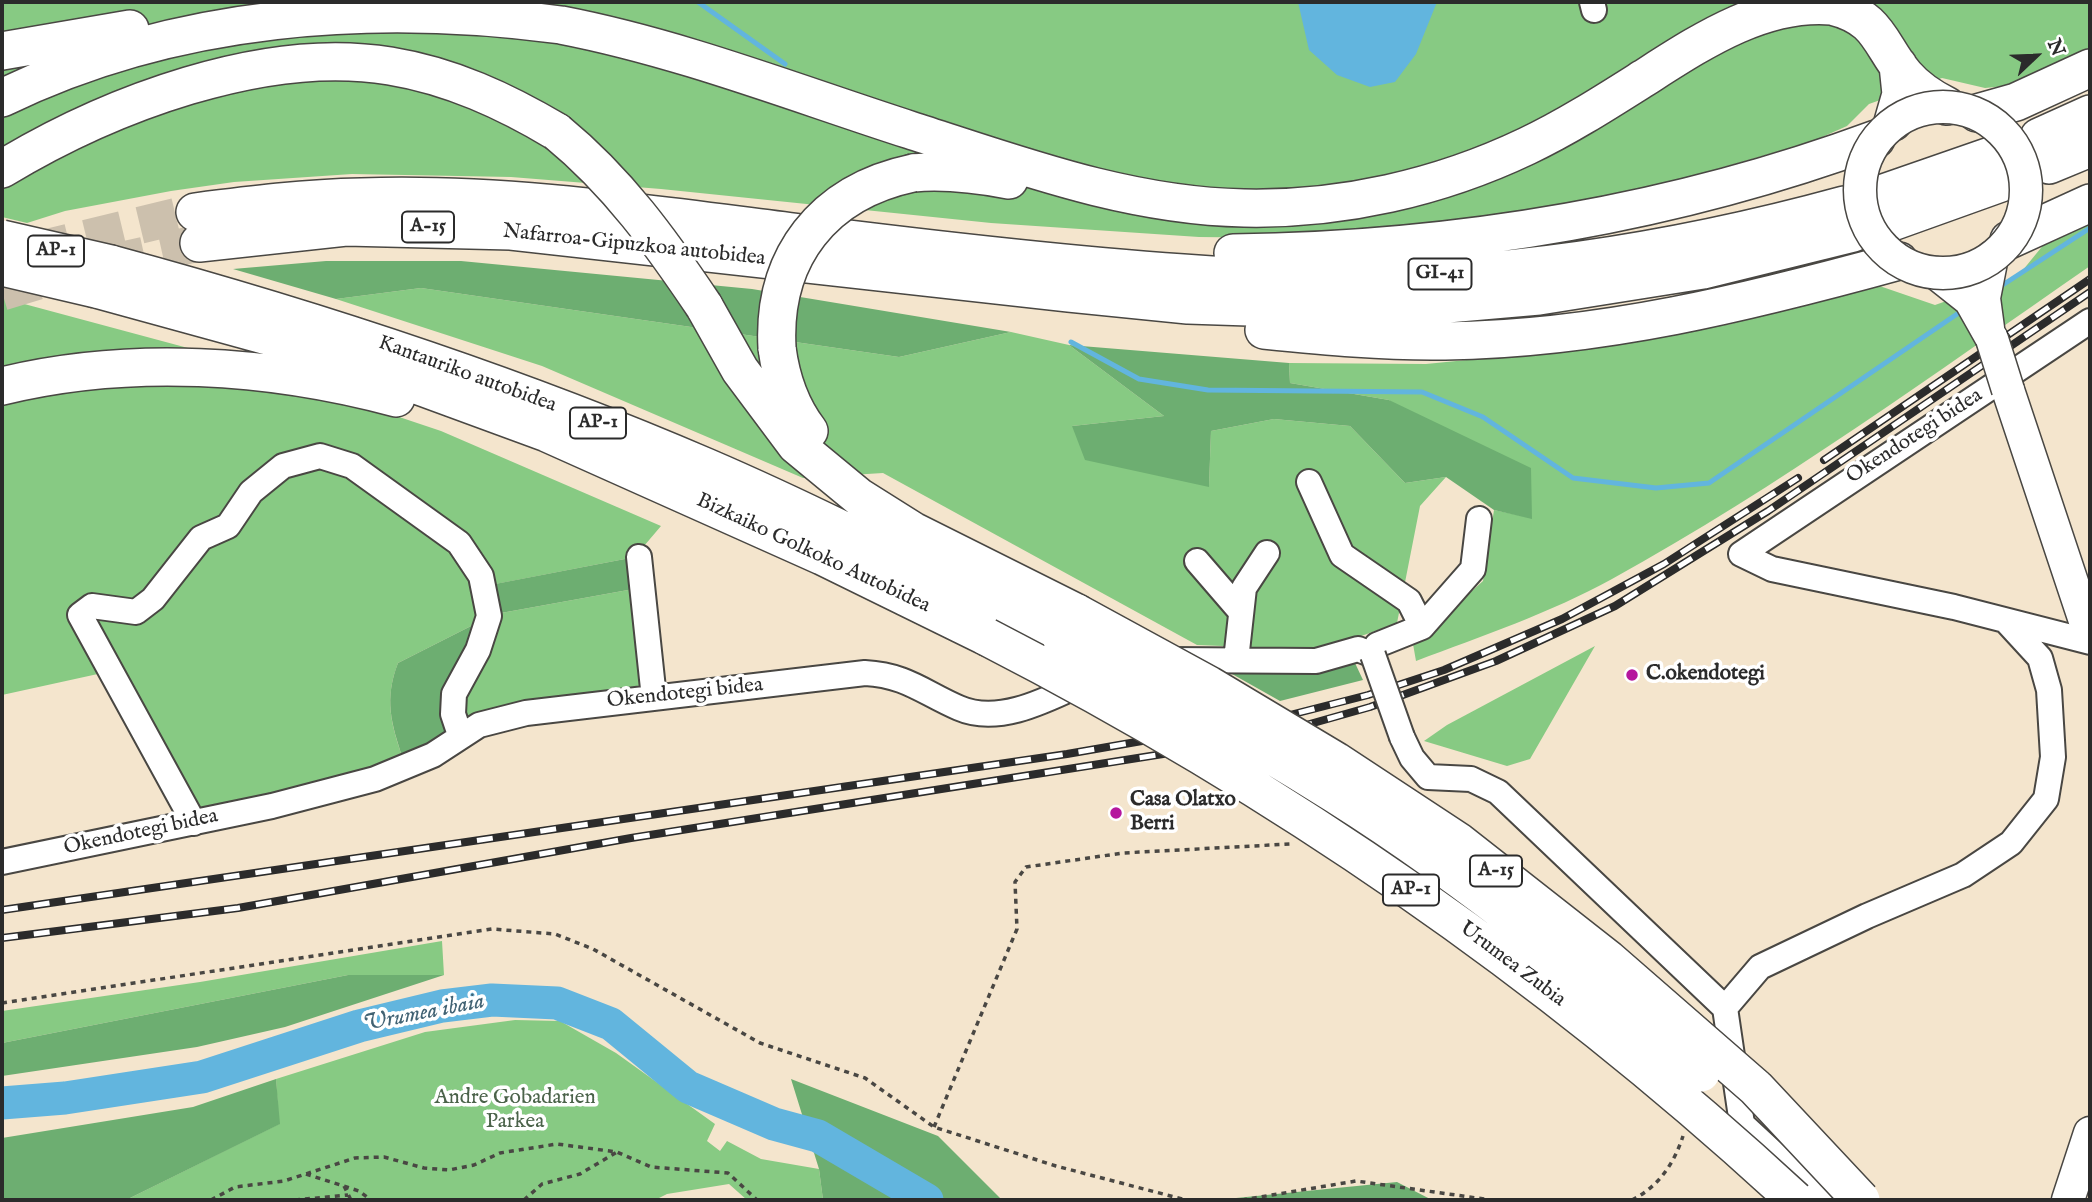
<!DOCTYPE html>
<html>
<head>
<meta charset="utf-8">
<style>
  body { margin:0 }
  #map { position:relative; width:2092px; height:1202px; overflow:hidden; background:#f4e5cd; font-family:"IM FELL English",serif }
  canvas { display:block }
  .frame { position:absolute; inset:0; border:4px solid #2b2b2b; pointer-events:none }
  .north { position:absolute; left:2001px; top:21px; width:70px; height:70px; -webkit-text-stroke:5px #fff; paint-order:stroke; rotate:67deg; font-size:19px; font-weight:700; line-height:28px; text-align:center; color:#2b2b2b }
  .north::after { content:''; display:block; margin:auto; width:24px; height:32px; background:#2b2b2b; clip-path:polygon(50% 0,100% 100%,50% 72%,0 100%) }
</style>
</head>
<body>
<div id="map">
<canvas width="2092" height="1202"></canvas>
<div class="frame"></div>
<div class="north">N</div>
</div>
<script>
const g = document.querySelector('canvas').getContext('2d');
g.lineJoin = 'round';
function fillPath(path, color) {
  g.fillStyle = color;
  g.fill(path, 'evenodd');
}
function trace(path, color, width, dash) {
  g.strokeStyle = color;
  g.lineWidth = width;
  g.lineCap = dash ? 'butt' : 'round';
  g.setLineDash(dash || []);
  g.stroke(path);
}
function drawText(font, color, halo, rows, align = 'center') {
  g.font = font + ' "IM FELL English",serif';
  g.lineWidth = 7;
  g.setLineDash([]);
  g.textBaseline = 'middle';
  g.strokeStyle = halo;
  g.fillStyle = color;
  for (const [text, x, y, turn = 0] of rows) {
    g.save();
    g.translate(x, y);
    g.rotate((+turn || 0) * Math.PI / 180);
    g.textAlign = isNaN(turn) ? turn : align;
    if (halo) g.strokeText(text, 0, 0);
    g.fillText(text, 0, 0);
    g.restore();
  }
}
fillPath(new Path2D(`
  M2 2H2090V49L2006 86 1985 88 1942 78 1869 104 1847 126 1811 142 1651 188 1533 215 1368 239 1199 237 991 223 661 189 511 177 352 174 234 182 171 191 65 211 27 223 2 217Z
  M2090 215V266C1934 374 1779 487 1612 579 1550 613 1482 636 1416 661L1413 644 1483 581 1494 510 1532 518 1389 400 1290 383 1289 363 1426 364 1588 348 1731 324 1865 281 1935 305 2018 276 2054 232Z
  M421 288 899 357 1011 332 1069 345 1164 416 1072 426 1209 486 1211 431 1274 419 1350 426 1405 483 1446 477 1420 506 1397 623 1323 650 1197 645 883 473 803 478 542 366 336 299Z
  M2 298 214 355 441 431 661 526 644 546 629 550 630 558 475 588 477 623 398 663C384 699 391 724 403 759L371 766 340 778 199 811 116 670 2 695Z
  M639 588 642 689 472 718C446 700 484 665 492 646 497 636 498 624 501 613Z
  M1595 646 1530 759 1507 766 1424 741 1447 725Z
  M442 941 444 975H348L2 1043V1011L200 982Z
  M515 1020 560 1021 616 1053 715 1124 707 1141 720 1151 727 1141 761 1159 819 1169 823 1200H747L729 1184 667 1194 655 1200H126L279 1124 276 1079 425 1032Z`), '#87ca83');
fillPath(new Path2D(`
  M326 261H461L752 289 1011 332 899 357 421 288 336 299 233 269Z
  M1069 345 1289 363 1290 383 1389 400 1531 468 1532 519 1494 510 1446 477 1405 483 1350 426 1274 419 1211 431 1209 487 1085 460 1072 426 1164 416Z
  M630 558 639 588 501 613 495 584Z
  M477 623 471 650 443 693 441 710 445 730 442 738 403 759C391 723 384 699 398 663Z
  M1355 663 1363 680 1280 701 1225 670H1311Z
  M348 975H444L285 1027 197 1047 2 1076V1043Z
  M276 1079 280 1124 126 1200H2V1138L193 1107Z
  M791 1079 938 1136 1002 1200H823L819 1169Z
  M1397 1182 1432 1200H1216Z`), '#6dae71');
fillPath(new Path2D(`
  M1298 2H1437L1416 54 1395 82 1370 87 1337 75 1309 50Z`), '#62b5de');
trace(new Path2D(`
  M698 2 785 64
  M1998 288 2090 228
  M1071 342 1139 379 1208 390 1422 392 1483 417 1573 478 1656 488 1709 483 1963 310`), '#62b5de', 5);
trace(new Path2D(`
  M2 1103 65 1098 202 1077 359 1026 442 1006 492 1000 557 1003 611 1024 688 1087 774 1124 818 1136 927 1200`), '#62b5de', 33);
trace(new Path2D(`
  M33 251 195 212
  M2 292 65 273 199 243`), '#ccc0ad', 37, [37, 18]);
const minor = new Path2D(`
  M1592 2 1594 10
  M2090 321 1741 554 1772 569 1954 607 2090 642
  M1309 482 1342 555 1409 601 1422 627
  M639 557 654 698
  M1197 561 1241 612
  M1169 660 1316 661 1358 649 1373 655 1377 645 1422 627 1473 569 1479 519
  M1236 660 1244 588 1267 553
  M1402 737 1412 758 1428 777 1471 779 1498 792 1725 1008 1742 1124 1824 1200
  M194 823 80 615 92 606 136 612 153 599 201 538 228 526 251 492 283 466 320 456 352 466 459 543 481 576 489 616 478 650 454 694 453 714 460 735
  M2 862 272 806 375 779 433 755 479 725 526 713 865 673C906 675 924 693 959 708 1000 726 1050 698 1087 681
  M1725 1008 1760 967 1867 916 1963 875 2011 843 2046 799 2053 757 2049 690 2040 658 2006 621`);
const major = new Path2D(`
  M1936 273 1970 300 1992 339
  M1988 328 1984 298 1992 257
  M2008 390 2090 636
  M2068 1200 2090 1133`);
const highway = new Path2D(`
  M2 51 130 29
  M2 98C174 14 373 0 561 25 680 48 795 93 910 130 1019 165 1128 206 1244 208 1341 210 1439 188 1527 146 1567 127 1606 102 1644 78 1699 43 1762 0 1832 6 1880 18 1879 44 1905 75 1917 89 1931 98 1947 106
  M1977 113 2016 102 2090 68
  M1893 122 1901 94 1898 65
  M2039 137 2090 114
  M2049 165 2090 148
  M2 169C108 105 264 45 390 66 451 76 505 101 557 132
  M913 173C945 170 977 174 1009 180
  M1881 194 2005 151
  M195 212C250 205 305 198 361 197 508 192 656 215 801 233 928 249 1056 264 1183 273 1405 291 1629 264 1844 205
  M1892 222 2012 179
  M2009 240 2090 203
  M199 243 346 227 511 231 1069 293 1188 305 1309 309 1447 304 1539 296 1703 270 1853 233
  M1233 253C1452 250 1670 215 1876 139
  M111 264C314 319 513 384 706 467 827 519 944 581 1062 640
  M96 289 329 353 547 433 822 556 987 637
  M704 306 740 370 796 445 859 497 913 531 1077 613
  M1264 330C1324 336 1384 342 1445 341 1601 339 1750 302 1899 261
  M777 348C781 379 790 406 809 431
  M2 386C130 355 269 364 396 398`);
trace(minor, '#494743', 28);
trace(major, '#494743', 35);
trace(highway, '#494743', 40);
trace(new Path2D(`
  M2 1003 492 929 555 934 593 949 760 1043 865 1078 934 1127 1056 1166 1186 1200
  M934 1127 1017 929 1015 882 1026 867 1123 853 1290 844
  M306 1174 359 1191 371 1200
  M344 1186 351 1200
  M211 1200 235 1187 284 1181 355 1158 384 1157 424 1168 449 1170 474 1165 500 1153 557 1144 617 1152 651 1167 728 1173 757 1200
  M295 1200 348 1195
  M524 1200 542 1184 580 1174 617 1152
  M1242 1200 1356 1181 1491 1200
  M1632 1200C1658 1187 1674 1164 1683 1136`), '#494743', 3.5, [5, 5]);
trace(minor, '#fff', 24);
trace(major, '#fff', 32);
trace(highway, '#fff', 37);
const rail = new Path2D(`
  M1824 460 2090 279
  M2 910 1067 754 1286 716 1368 695 1444 670 1562 619 1664 564 1798 478
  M2 938 238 908 631 838 1182 751 1292 729 1370 707 1496 661 1615 606 1768 511 2090 292`);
trace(rail, '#2b2b2b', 8);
trace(rail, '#fff', 5, [16]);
const minorBridge = new Path2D(`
  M1373 655 1402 737`);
const majorBridge = new Path2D(`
  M1860 190a83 83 0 1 1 166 0a83 83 0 1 1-166 0Z
  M1992 339 2008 390`);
const highwayBridge = new Path2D(`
  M557 132C618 182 661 242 704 306
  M2 239 111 264
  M2 267 96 289
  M777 348C772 257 823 192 913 173
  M1077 613 1209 685 1336 761 1459 842 1608 959 1756 1088 1861 1200
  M987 637C1281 788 1553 976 1795 1200
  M1062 640C1147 685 1231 730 1312 780 1450 864 1578 968 1701 1073`);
trace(minorBridge, '#494743', 28, []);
trace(majorBridge, '#494743', 35, []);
trace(highwayBridge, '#494743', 40, []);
trace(minorBridge, '#fff', 24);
trace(majorBridge, '#fff', 32);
trace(highwayBridge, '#fff', 37);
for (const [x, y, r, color] of [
  [1632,675,7,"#b5179e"],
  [1116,813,7,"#b5179e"]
]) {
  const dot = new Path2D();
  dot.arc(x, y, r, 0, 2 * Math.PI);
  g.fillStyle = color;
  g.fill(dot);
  trace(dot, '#fff', 2.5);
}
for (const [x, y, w] of [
  [428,227,52],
  [56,251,56],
  [1440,274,63],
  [598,423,56],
  [1496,871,52],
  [1411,890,56]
]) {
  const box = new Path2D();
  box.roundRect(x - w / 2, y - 15.5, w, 31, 5);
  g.fillStyle = '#fff';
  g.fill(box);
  trace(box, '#2b2b2b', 2);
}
drawText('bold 19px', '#2b2b2b', null, [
  ["A-15",428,227],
  ["AP-1",56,251],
  ["GI-41",1440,274],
  ["AP-1",598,423],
  ["A-15",1496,871],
  ["AP-1",1411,890]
]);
drawText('21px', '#2b2b2b', '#fff', [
  ["Nafarroa-Gipuzkoa autobidea",634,246,6],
  ["Kantauriko autobidea",467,375,20],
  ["Okendotegi bidea",1915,437,-33],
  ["Bizkaiko Golkoko Autobidea",813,554,25],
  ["Okendotegi bidea",685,694,-6],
  ["Okendotegi bidea",141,833,-12],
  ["Urumea Zubia",1512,965,37]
]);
drawText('bold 21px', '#2b2b2b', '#fff', [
  ["C.okendotegi",1646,675],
  ["Casa Olatxo",1130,801],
  ["Berri",1130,825]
], 'left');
drawText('21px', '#4b634a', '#fff', [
  ["Andre Gobadarien",515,1099],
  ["Parkea",515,1123]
]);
drawText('italic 23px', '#416273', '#fff', [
  ["Urumea ibaia",424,1014,-11]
]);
</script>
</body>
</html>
